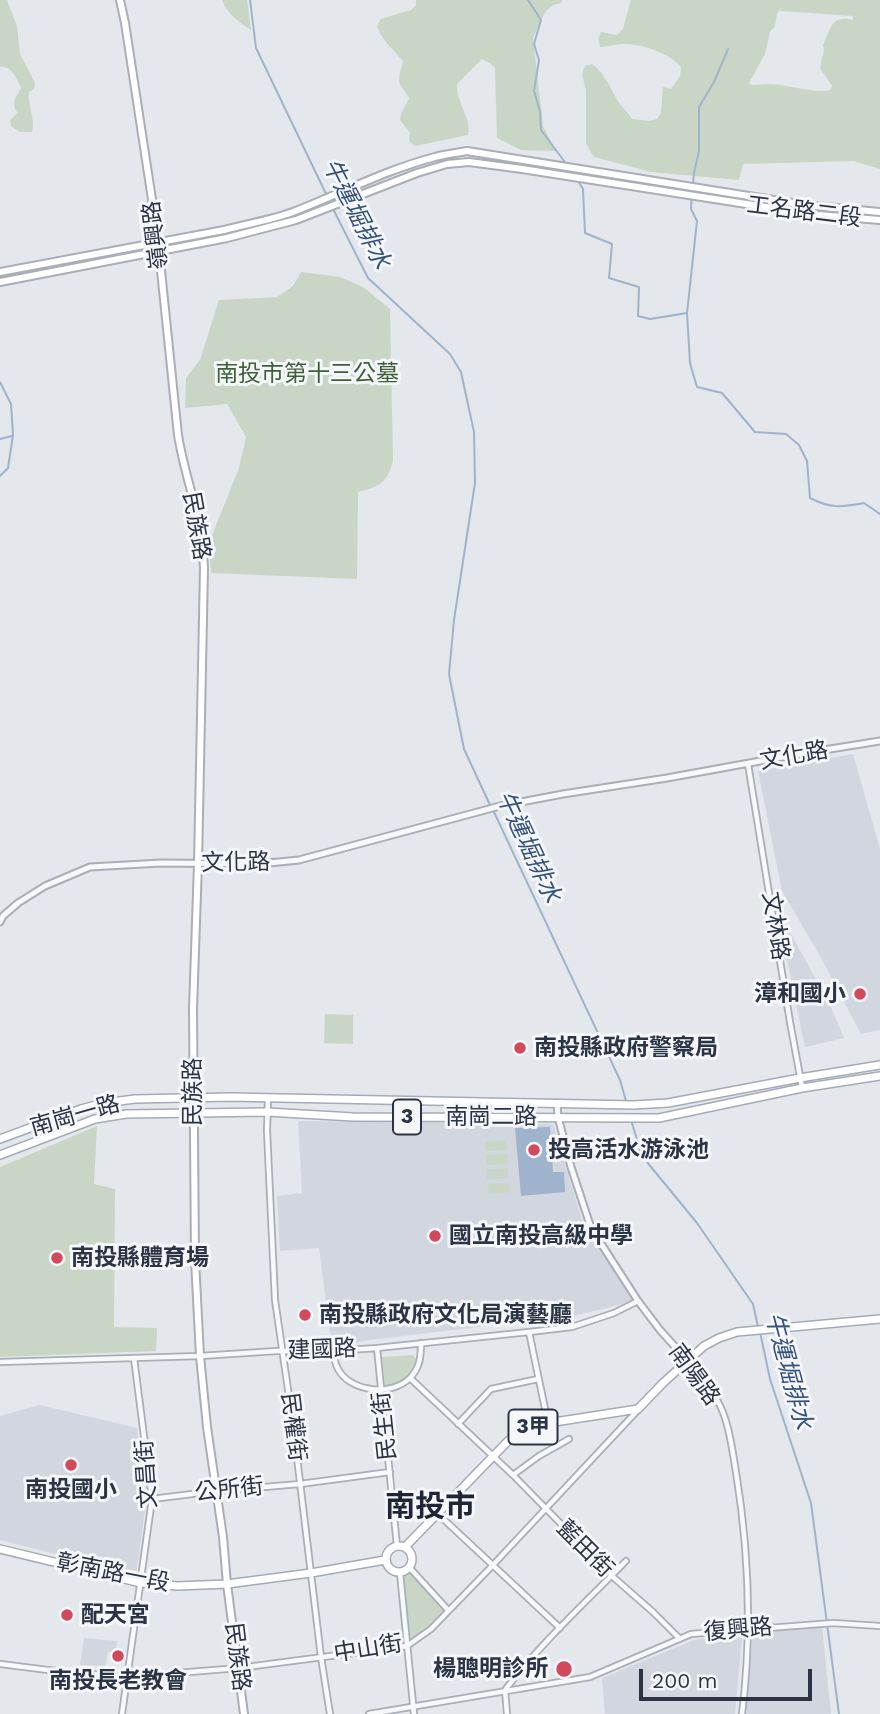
<!DOCTYPE html>
<html>
<head>
<meta charset="utf-8">
<style>
  body { margin:0 }
  #map { position:relative; width:880px; height:1714px; overflow:hidden; background:#e4e7ec; font-family:"Work Sans",sans-serif }
  canvas { display:block }
  .scale { position:absolute; left:639px; top:1669px; width:173px; height:32px; box-sizing:border-box; border:4px solid #2b3445; border-top:0; padding-left:9px; font-size:21px; line-height:24px; white-space:nowrap; color:#2b3445; -webkit-text-stroke:5px #f4f6f9; paint-order:stroke }
</style>
</head>
<body>
<div id="map">
<canvas width="880" height="1714"></canvas>
<div class="scale">200 m</div>
</div>
<script>
const g = document.querySelector('canvas').getContext('2d');
g.lineJoin = 'round';
function fillPath(path, color) {
  g.fillStyle = color;
  g.fill(path, 'evenodd');
}
function trace(path, color, width, dash) {
  g.strokeStyle = color;
  g.lineWidth = width;
  g.lineCap = dash ? 'butt' : 'round';
  g.setLineDash(dash || []);
  g.stroke(path);
}
function drawText(font, color, halo, rows, align = 'center') {
  g.font = font + ' "Work Sans","Noto Sans TC",sans-serif';
  g.lineWidth = 6;
  g.setLineDash([]);
  g.textBaseline = 'middle';
  g.strokeStyle = halo;
  g.fillStyle = color;
  for (const [text, x, y, turn = 0] of rows) {
    g.save();
    g.translate(x, y);
    g.rotate((+turn || 0) * Math.PI / 180);
    g.textAlign = isNaN(turn) ? turn : align;
    if (halo) g.strokeText(text, 0, 0);
    g.fillText(text, 0, 0);
    g.restore();
  }
}
fillPath(new Path2D(`
  M853 754 880 849V1030L861 1034 821 958 782 891 758 771Z
  M785 923 831 1007 844 1038 805 1047 780 926Z
  M298 1121 553 1124 583 1224 635 1301 569 1317 537 1320 370 1340 332 1347 319 1248 280 1251 277 1196 302 1193Z
  M40 1405 137 1428 146 1502 136 1575 77 1559 75 1552 67 1549 60 1555 0 1540V1416Z
  M822 1627 831 1714H746L753 1632Z
  M730 1635 742 1638 735 1714H605L602 1678 694 1640Z
  M84 1638 117 1641 116 1652H108L105 1666 80 1665Z`), '#d2d6de');
fillPath(new Path2D(`
  M0 0H7L17 26 20 54 35 83 34 89 29 92C27 106 36 119 32 132H20L11 126 10 120 18 113C10 103 16 98 21 88 17 79 11 65 0 67Z
  M222 0H247L251 30C239 22 227 14 222 0Z
  M416 0H562L561 3 553 5 546 11 541 20 533 38 543 126 556 151 521 150 497 138 495 68 490 63 482 59 457 84C456 103 472 118 468 135L415 146 409 141 410 133 400 120C401 111 406 106 409 98 407 93 402 89 400 84 397 77 402 68 403 61 394 50 381 40 377 26L381 19 411 10 416 5Z
  M631 0H880V169L854 161 743 164 739 180 651 172 594 157 586 144V90L582 74 585 66 592 64C606 74 609 87 618 101 622 107 628 112 632 119L649 121 657 119 661 113 663 87 671 89 680 76 681 67C670 53 640 43 623 44 615 44 608 47 600 47L598 39 601 32 617 35 623 29ZM781 8V11L853 16V20C830 14 830 32 823 45L824 50 820 68 832 86 830 90C816 94 785 84 769 84 763 84 758 85 752 85L749 83 765 54 770 32 775 26 777 14Z
  M301 272 340 277 363 287 390 309 393 461C387 483 379 487 358 492L357 579 211 573 209 543 239 468 246 437 227 404 185 408 186 378 200 360 219 300 277 297 293 286Z
  M325 1014 353 1015V1044L324 1043Z
  M97 1126 94 1184 115 1189 114 1327 157 1328 156 1351 0 1357V1167Z
  M506 1140 507 1150 486 1151 485 1142Z
  M507 1154 508 1163 487 1165 486 1155Z
  M508 1168V1178L487 1179V1170Z
  M509 1183 510 1192 489 1194 488 1184Z
  M413 1355 416 1359C414 1378 402 1383 385 1386L382 1357Z
  M409 1572 445 1609 432 1624 411 1641 403 1577Z`), '#c9d6c5');
fillPath(new Path2D(`
  M550 1127 553 1172H564L565 1192 521 1196 515 1128Z`), '#9fb4cc');
trace(new Path2D(`
  M250 0 256 48 327 196
  M528 0 541 20 534 44 539 60 534 91 540 111 541 130 567 165
  M578 181 583 189 585 233 612 244 609 278 639 287 638 316 650 319 687 313
  M693 184 694 173 699 151V107L714 82 728 49
  M692 189 691 209 697 221 687 313 690 363 697 387 722 393 755 432 786 434 799 445 807 461 810 498C831 509 842 507 864 503L880 514
  M329 201 368 278 450 354 461 372 474 432 475 483 454 620 449 674 464 749 490 805
  M0 382 11 404 13 435 8 468 0 476
  M0 439 12 436
  M493 810 620 1080 626 1101
  M631 1120 642 1156 697 1223 753 1304 758 1327
  M760 1332 770 1379 811 1503 839 1714`), '#9fb4cc', 2);
const minor = new Path2D(`
  M748 764 790 1022 802 1087
  M268 1098 267 1131 275 1300 293 1424 321 1657 330 1714
  M529 1332 548 1423
  M377 1348 397 1546
  M333 1351C334 1356 335 1363 337 1367 348 1392 391 1397 410 1378 420 1368 421 1356 421 1343
  M688 1361C697 1373 709 1386 717 1400 729 1420 732 1449 736 1472 749 1552 752 1634 742 1714
  M0 1362 200 1356 277 1351H333L377 1348 529 1332 572 1327 614 1313 638 1301
  M410 1378 513 1475 612 1576 653 1612 680 1639
  M458 1424 491 1389 538 1379
  M513 1475 539 1456 569 1439
  M152 1499 216 1491 300 1484 390 1472
  M438 1514 560 1628
  M409 1567 448 1610
  M400 1573 414 1714
  M0 1664 56 1671 127 1677 239 1668 407 1646 431 1629 493 1565 638 1410
  M122 1714 152 1499 134 1358
  M369 1714 590 1677 691 1634 833 1623 880 1626
  M507 1714 505 1690C541 1643 585 1603 626 1561`);
const tertiary = new Path2D(`
  M0 922 3 916 18 903 45 886 90 867 161 863 259 864 299 860 500 806 563 794 667 778 799 754 880 741
  M557 1103 558 1117 571 1167 591 1228 638 1301 660 1330 687 1360`);
const secondary = new Path2D(`
  M120 0 125 23 157 232 178 435C183 467 194 497 200 529 203 541 203 555 204 568L198 864 193 1009 195 1260 200 1356 207 1427 223 1537 227 1584 244 1714
  M0 272 224 230C247 224 271 220 293 212 340 194 385 170 435 157 445 154 456 153 467 151L805 205 880 212
  M0 282 227 238 296 220 417 173 447 164 469 162 522 169 817 215 880 220`);
const primary = new Path2D(`
  M0 1139 81 1109 104 1103 135 1099 230 1097 634 1105 668 1103 800 1078 880 1065
  M0 1155 95 1119 126 1114 267 1112 353 1117 659 1118 802 1088 880 1076
  M386 1559a13 13 0 1 1 26 0a13 13 0 1 1-26 0Z
  M405 1547 508 1441 516 1434 525 1429 548 1423 638 1409 663 1383 704 1346 719 1338 737 1332 880 1319
  M0 1549 141 1583 177 1586 227 1584 311 1573 385 1560`);
trace(minor, '#a9aeb7', 8);
trace(tertiary, '#a9aeb7', 9);
trace(secondary, '#a9aeb7', 10);
trace(primary, '#a3abb8', 10);
trace(minor, '#f7f8fa', 4.5);
trace(tertiary, '#f7f8fa', 5);
trace(secondary, '#fff', 6);
trace(primary, '#fff', 7);
for (const [x, y, r, color] of [
  [860,994,7,"#d1495b"],
  [520,1048,7,"#d1495b"],
  [534,1150,7,"#d1495b"],
  [435,1236,7,"#d1495b"],
  [57,1258,7,"#d1495b"],
  [305,1315,7,"#d1495b"],
  [71,1465,7,"#d1495b"],
  [67,1615,7,"#d1495b"],
  [118,1656,7,"#d1495b"],
  [564,1669,9,"#d1495b"]
]) {
  const dot = new Path2D();
  dot.arc(x, y, r, 0, 2 * Math.PI);
  g.fillStyle = color;
  g.fill(dot);
  trace(dot, '#f4f6f9', 2.5);
}
for (const [x, y, w] of [
  [407,1117,28],
  [533,1427,49]
]) {
  const box = new Path2D();
  box.roundRect(x - w / 2, y - 17.5, w, 35, 5);
  g.fillStyle = '#f4f6f9';
  g.fill(box);
  trace(box, '#2b3445', 2);
}
drawText('bold 21px', '#2b3445', null, [
  ["3",407,1117],
  ["3甲",533,1427]
]);
drawText('23px', '#2b3445', '#f4f6f9', [
  ["工名路二段",804,212,7],
  ["嶺興路",156,235,-97],
  ["民族路",196,526,80],
  ["文化路",794,756,-10],
  ["文化路",236,863,-1],
  ["文林路",775,926,81],
  ["民族路",193,1092,-90],
  ["南崗一路",75,1116,-16],
  ["南崗二路",491,1117],
  ["建國路",322,1350,-2],
  ["南陽路",694,1375,54],
  ["民生街",385,1426,-96],
  ["民權街",293,1427,83],
  ["文昌街",147,1474,-94],
  ["公所街",229,1490,-6],
  ["藍田街",585,1549,45],
  ["彰南路一段",113,1573,11],
  ["復興路",738,1630,-5],
  ["中山街",368,1649,-9],
  ["民族路",237,1657,83]
]);
drawText('23px', '#3f6138', '#f4f6f9', [
  ["南投市第十三公墓",307,374]
]);
drawText('bold 23px', '#2b3445', '#f4f6f9', [
  ["漳和國小",846,994,"right"],
  ["南投縣政府警察局",534,1048],
  ["投高活水游泳池",548,1150],
  ["國立南投高級中學",449,1236],
  ["南投縣體育場",71,1258],
  ["南投縣政府文化局演藝廳",319,1315],
  ["南投國小",71,1490,"center"],
  ["配天宮",81,1615],
  ["楊聰明診所",548,1669,"right"],
  ["南投長老教會",118,1681,"center"]
], 'left');
drawText('italic 24px', '#34527a', '#f4f6f9', [
  ["牛運堀排水",356,214,63],
  ["牛運堀排水",528,847,65],
  ["牛運堀排水",788,1371,75]
]);
drawText('bold 30px', '#1d2536', '#f4f6f9', [
  ["南投市",430,1507]
]);
</script>
</body>
</html>
